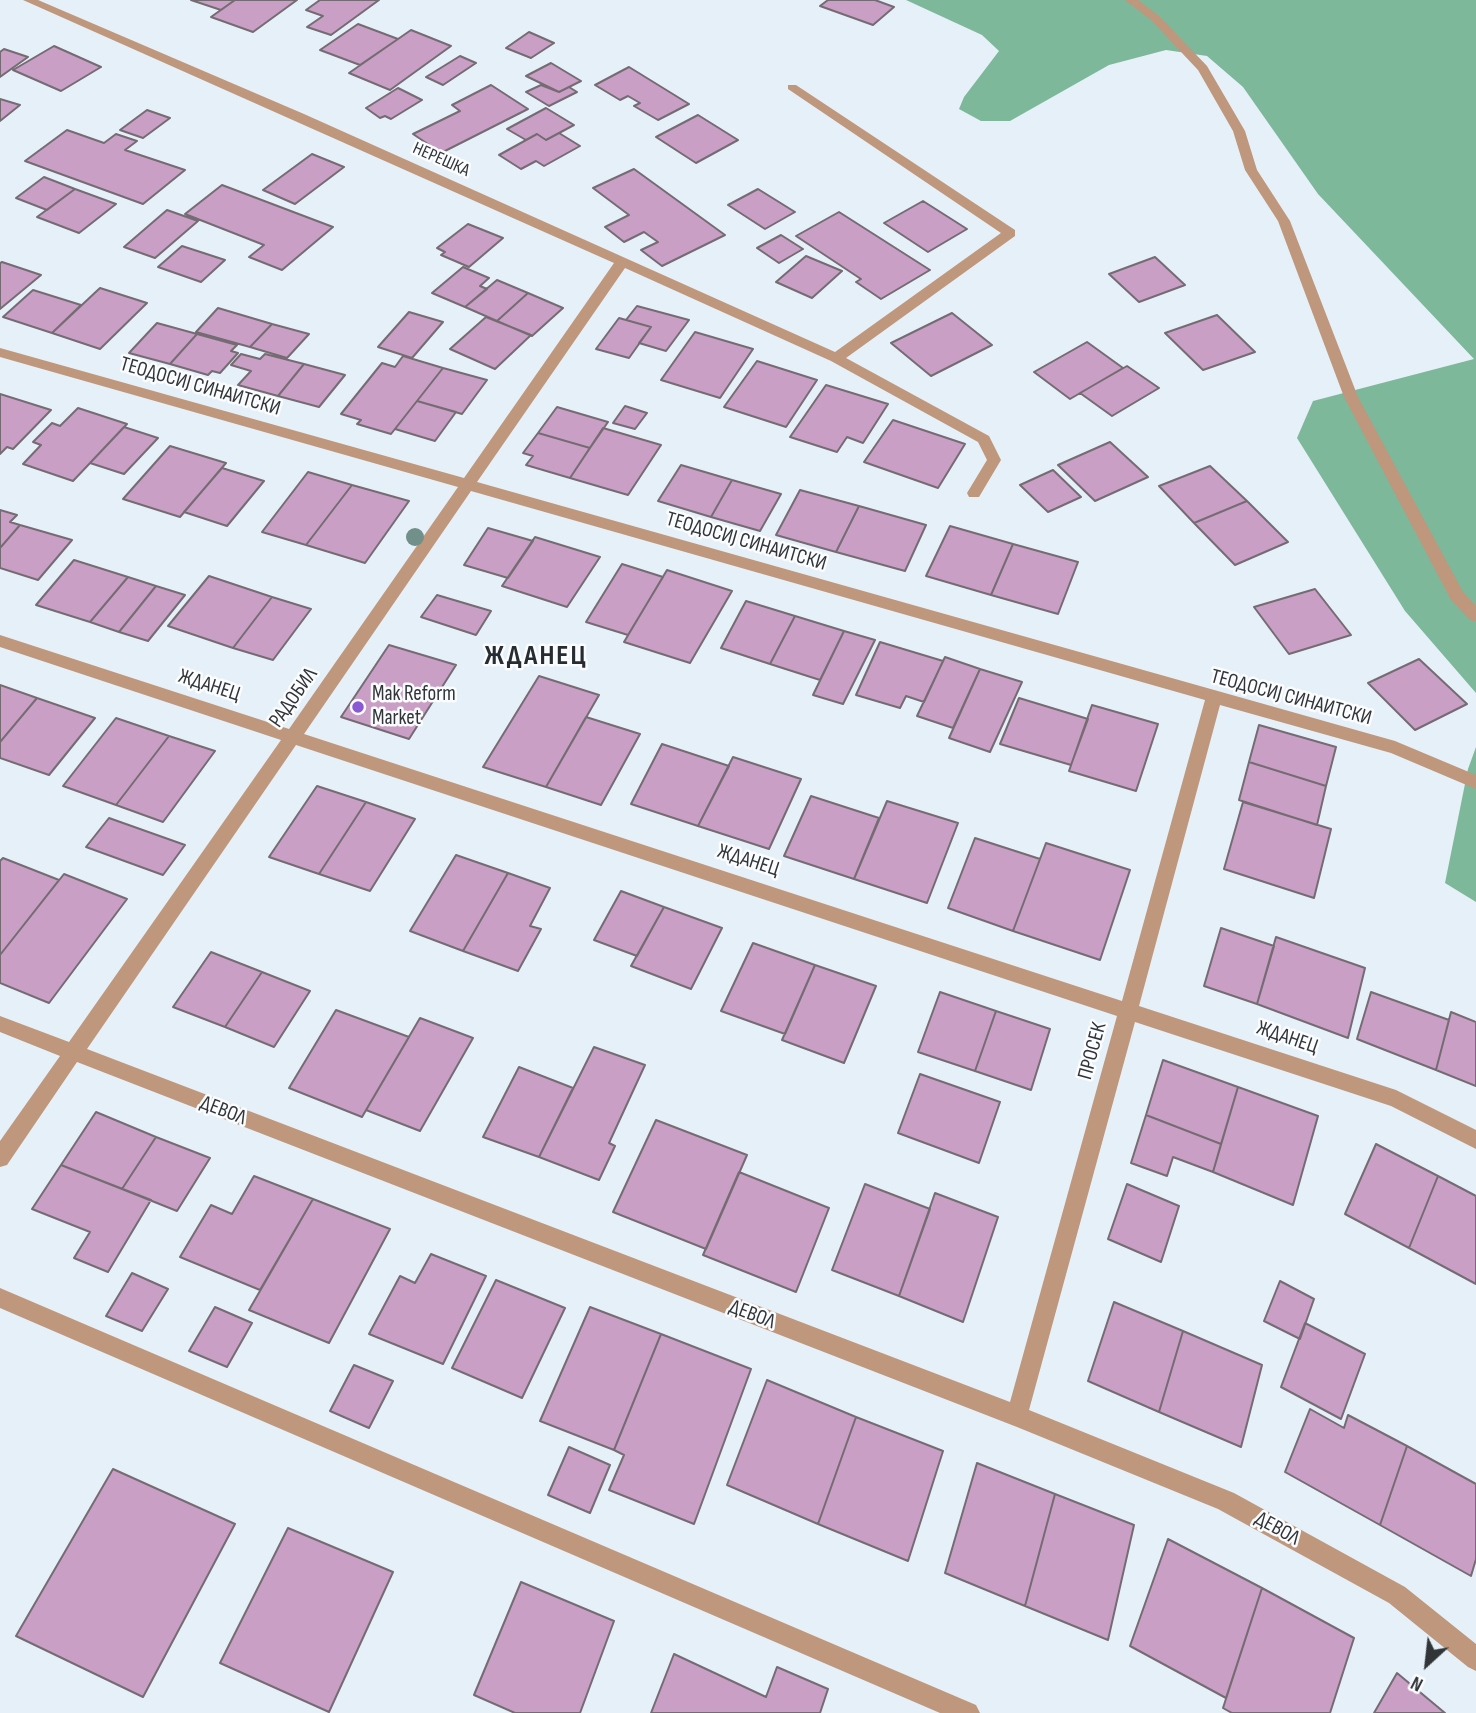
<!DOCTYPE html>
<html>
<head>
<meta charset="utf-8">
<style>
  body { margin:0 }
  #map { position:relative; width:1476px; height:1713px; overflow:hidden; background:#e6f0f8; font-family:"Sofia Sans Condensed",sans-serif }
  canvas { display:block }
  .north { position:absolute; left:1392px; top:1629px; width:70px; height:70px; -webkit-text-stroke:5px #fafcfe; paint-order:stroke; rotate:207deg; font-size:19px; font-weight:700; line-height:28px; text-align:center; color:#323538 }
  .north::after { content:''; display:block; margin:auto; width:24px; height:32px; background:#323538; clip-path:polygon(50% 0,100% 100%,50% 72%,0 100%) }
</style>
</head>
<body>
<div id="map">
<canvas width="1476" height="1713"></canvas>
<div class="north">N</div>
</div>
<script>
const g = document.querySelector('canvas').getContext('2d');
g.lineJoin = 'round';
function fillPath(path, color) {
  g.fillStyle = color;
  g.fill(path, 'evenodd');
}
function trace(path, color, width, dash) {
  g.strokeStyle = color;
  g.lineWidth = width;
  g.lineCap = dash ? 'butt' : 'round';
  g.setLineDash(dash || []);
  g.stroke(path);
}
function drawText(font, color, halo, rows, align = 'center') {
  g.font = font + ' "Sofia Sans Condensed",sans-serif';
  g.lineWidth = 5;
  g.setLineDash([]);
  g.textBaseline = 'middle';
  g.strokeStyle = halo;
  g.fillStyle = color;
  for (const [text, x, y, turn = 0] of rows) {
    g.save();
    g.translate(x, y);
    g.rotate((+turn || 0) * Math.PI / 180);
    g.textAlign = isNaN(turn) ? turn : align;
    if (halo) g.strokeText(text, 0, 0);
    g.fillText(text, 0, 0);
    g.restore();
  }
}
fillPath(new Path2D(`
  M906 0H1476V693L1405 611 1297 438 1313 401 1474 359 1318 194 1243 87 1207 56 1166 50 1109 65 1010 121H981L959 109 964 97 999 51 982 35Z
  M1476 747V902L1445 883 1468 769Z`), '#7eb89b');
const building = new Path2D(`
  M191 0H235L221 10Z
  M235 0H297L253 32 211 17Z
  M320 0H379L331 35 307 27 323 16 306 10Z
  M828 0H875L894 7 873 25 820 6Z
  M358 24 398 39 360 65 320 50Z
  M411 30 451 46 390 90 349 73Z
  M529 32 554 43 531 58 506 48Z
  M54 46 101 67 61 91 13 70Z
  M4 49 28 57 0 77V52Z
  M460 56 476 63 443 85 426 77Z
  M551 63 581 81 559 92 526 76Z
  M629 67 689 104 658 120 634 106 640 103 628 96 620 100 595 85Z
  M491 85 528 109 441 153 413 134 460 111 452 105Z
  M541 85 559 92 569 87 577 92 549 106 526 92Z
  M398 88 422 100 391 119 385 116 380 118 366 108Z
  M0 99 20 105 0 121Z
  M546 108 574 125 546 140 537 134 526 140 507 129Z
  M147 110 170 118 143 138 120 130Z
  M698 115 738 140 696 163 656 137Z
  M67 130 104 143 116 134 137 141 125 150 185 170 143 204 25 161Z
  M559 133 580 146 544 166 536 161 521 169 499 155 537 134 546 140Z
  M312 154 344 167 295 204 263 190Z
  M634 169 725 235 662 266 641 250 658 242 644 232 624 242 605 227 629 215 593 188Z
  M44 177 75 189 47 210 16 198Z
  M222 185 333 227 282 270 249 257 264 245 185 214Z
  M75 189 116 204 79 233 37 217Z
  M758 189 795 212 765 229 728 205Z
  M923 201 967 229 928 252 884 223Z
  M167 210 198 221 155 258 124 247Z
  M839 212 930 270 881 299 856 282 861 279 796 236Z
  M468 224 503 238 469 267 441 255 445 252 437 248Z
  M781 235 803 249 779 263 757 248Z
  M182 246 225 260 201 282 158 267Z
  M806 256 842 271 812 298 776 282Z
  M1155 257 1185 285 1139 302 1109 274Z
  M2 262 41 275 0 309V263Z
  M463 267 489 278 480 286 487 289 465 307 432 293Z
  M497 280 528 293 497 321 465 307Z
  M100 288 147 303 100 349 52 333Z
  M33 290 81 305 52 333 3 317Z
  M528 293 563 308 532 336 497 321Z
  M637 306 689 320 666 351 639 343 651 327 626 320Z
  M218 308 272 324 250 347 196 332Z
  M409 312 443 322 412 358 378 347Z
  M952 313 992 345 931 376 891 343Z
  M1217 315 1255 352 1203 370 1165 333Z
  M486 317 531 335 495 369 450 349Z
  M619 318 651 327 629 358 596 349Z
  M157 323 197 334 170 364 129 353Z
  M272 324 309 334 287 358 250 347Z
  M695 332 753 349 720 398 661 380Z
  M197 334 237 345 231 351 238 353 220 373 212 371 208 375 170 364Z
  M1087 342 1123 368 1070 399 1034 372Z
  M241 354 260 359 265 354 304 364 278 396 238 385 251 371 231 365Z
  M403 356 443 368 391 434 357 424 361 420 341 414 382 363 395 367Z
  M757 361 817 380 786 427 724 407Z
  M304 364 345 375 319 407 278 396Z
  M1127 366 1159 388 1112 416 1080 393Z
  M443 368 487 380 462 414 417 401Z
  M826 385 888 404 863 443 847 437 837 452 790 437Z
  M0 394 51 410 13 449 7 447 0 454Z
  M417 401 456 412 435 441 395 429Z
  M625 406 647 413 635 429 613 423Z
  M557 407 608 422 590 448 538 433Z
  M78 408 127 424 73 481 23 464 41 445 33 442 52 423 60 426Z
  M893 420 965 444 938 488 864 462Z
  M124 427 158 438 124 474 90 463Z
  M603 428 661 445 628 495 570 478Z
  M538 433 590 448 570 478 526 465 533 456 523 453Z
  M1110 442 1148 477 1095 501 1058 465Z
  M170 446 226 463 180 517 123 499Z
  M681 465 732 480 711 517 658 501Z
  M1210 466 1247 501 1194 523 1159 486Z
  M222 468 264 481 227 526 184 512Z
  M1053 470 1081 497 1048 512 1020 485Z
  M308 472 352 485 306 545 262 532Z
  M732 480 781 494 760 531 711 517Z
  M352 485 409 501 365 563 306 545Z
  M800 490 859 506 836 552 776 535Z
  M1247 501 1288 542 1235 565 1194 523Z
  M859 506 926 525 905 571 836 552Z
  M0 510 17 515 10 522 20 525 0 548Z
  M20 525 72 540 38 580 0 568V548Z
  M950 526 1013 544 991 595 926 576Z
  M488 528 533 541 508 578 464 565Z
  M535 537 600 557 567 607 502 586Z
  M1013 544 1078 562 1058 614 991 595Z
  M74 560 128 577 90 622 36 605Z
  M622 564 663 577 628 635 586 622Z
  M667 570 732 591 690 663 624 642Z
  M209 576 272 597 233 648 168 626Z
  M128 577 156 586 119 632 90 622Z
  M156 586 185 595 148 641 119 632Z
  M1315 589 1351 635 1289 654 1254 607Z
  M437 595 491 611 476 635 421 617Z
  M272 597 311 609 273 660 233 648Z
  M746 601 795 616 770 664 721 648Z
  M795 616 844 631 820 680 770 664Z
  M844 631 875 640 843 704 813 695Z
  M880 642 943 661 924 702 906 696 900 708 856 695Z
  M389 645 456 665 409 739 341 717Z
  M945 657 980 669 953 728 917 716Z
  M1419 659 1467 704 1415 730 1368 683Z
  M980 669 1022 682 990 752 949 738Z
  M539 676 599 695 546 787 483 767Z
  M0 685 37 698 0 742Z
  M37 698 95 718 49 775 0 758V742Z
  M1019 698 1088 719 1071 765 1000 744Z
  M1092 705 1158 724 1136 791 1069 771Z
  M586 717 640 734 601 805 546 787Z
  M116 718 169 736 116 805 63 786Z
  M1259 725 1336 747 1326 786 1249 762Z
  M169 736 215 751 163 822 116 805Z
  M662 744 729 766 698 826 631 804Z
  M733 757 801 779 769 849 698 826Z
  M1249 762 1326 786 1317 825 1239 800Z
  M317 786 366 802 319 874 269 857Z
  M811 796 879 818 854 879 784 856Z
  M887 801 958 823 927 903 854 879Z
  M366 802 415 819 370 891 319 874Z
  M1243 802 1331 829 1314 898 1224 869Z
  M109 818 185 845 163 875 86 847Z
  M975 838 1040 859 1013 931 948 908Z
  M1046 843 1130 870 1100 960 1013 931Z
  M456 855 508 873 463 951 410 931Z
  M3 858 59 880 0 955V861Z
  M508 873 550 888 530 926 541 929 518 971 463 951Z
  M64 874 127 899 49 1003 0 983V955Z
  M621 891 664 907 637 956 594 940Z
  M664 907 722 928 691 989 631 966Z
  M1221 928 1274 946 1257 1004 1204 986Z
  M1276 937 1365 968 1348 1038 1257 1004Z
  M753 943 815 965 785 1034 721 1011Z
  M211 952 262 972 225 1027 173 1007Z
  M815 965 876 986 844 1063 782 1040Z
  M262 972 310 991 274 1047 225 1027Z
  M940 992 996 1011 975 1071 918 1052Z
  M1371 992 1449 1020 1436 1070 1357 1039Z
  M336 1010 409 1037 362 1117 289 1088Z
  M996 1011 1050 1029 1031 1090 975 1071Z
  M1451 1012 1476 1022V1086L1436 1070Z
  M420 1018 473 1038 420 1131 366 1110Z
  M594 1047 645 1065 609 1143 615 1146 599 1180 539 1157Z
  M1163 1060 1238 1087 1221 1144 1146 1115Z
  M519 1067 573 1088 539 1157 483 1137Z
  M920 1074 1000 1102 979 1163 898 1133Z
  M1238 1087 1318 1116 1293 1205 1213 1172Z
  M96 1112 156 1137 122 1189 61 1165Z
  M1146 1115 1221 1144 1213 1172 1173 1157 1167 1176 1131 1163Z
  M656 1120 747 1155 706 1249 613 1212Z
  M156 1137 210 1158 177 1211 122 1189Z
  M1376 1144 1438 1176 1409 1248 1345 1214Z
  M61 1165 151 1200 108 1272 74 1258 90 1232 32 1209Z
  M739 1172 829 1208 796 1292 703 1255Z
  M254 1176 313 1199 260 1290 180 1257 211 1205 232 1214Z
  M1438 1176 1476 1196V1284L1409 1248Z
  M865 1184 930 1209 899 1296 832 1270Z
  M1127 1184 1179 1206 1161 1262 1108 1239Z
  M935 1193 998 1217 963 1322 899 1296Z
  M313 1199 390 1229 329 1343 249 1310Z
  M431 1254 486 1276 443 1364 369 1334 400 1276 415 1283Z
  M132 1273 168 1289 142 1331 106 1316Z
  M496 1280 565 1308 522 1398 452 1368Z
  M1280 1281 1314 1299 1300 1339 1264 1321Z
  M1114 1302 1183 1331 1159 1412 1088 1381Z
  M215 1307 252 1323 227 1367 189 1351Z
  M590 1307 661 1334 614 1450 540 1421Z
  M1305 1323 1365 1354 1341 1419 1281 1387Z
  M1183 1331 1262 1365 1241 1447 1159 1412Z
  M661 1334 751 1369 694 1524 609 1490 624 1455 614 1450Z
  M354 1365 393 1381 369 1428 330 1411Z
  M767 1380 856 1417 818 1524 727 1485Z
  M1310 1409 1344 1428 1348 1415 1407 1446 1380 1525 1285 1472Z
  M856 1417 943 1451 908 1561 818 1524Z
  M1407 1446 1476 1484V1559L1471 1576 1380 1525Z
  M569 1447 610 1465 590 1513 548 1495Z
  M977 1463 1055 1494 1025 1606 945 1573Z
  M113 1469 235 1524 143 1697 16 1636Z
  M1055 1494 1134 1525 1108 1640 1025 1606Z
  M288 1528 393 1572 329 1712 220 1663Z
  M1168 1539 1262 1588 1226 1698 1130 1646Z
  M521 1582 614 1621 580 1713H515L474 1695Z
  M1262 1588 1354 1638 1330 1713H1232L1223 1708Z
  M674 1654 766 1697 777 1667 828 1689 820 1713H651Z
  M1397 1673 1445 1713H1374Z`);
fillPath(building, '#ca9fc5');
trace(building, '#756c73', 2);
fillPath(new Path2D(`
  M23 0H38L304 114 835 352 1001 233 788 89V85H796L1015 230V236L846 358 989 436 1001 460 979 497H969L967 493 987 460 978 442 831 361 625 268 477 482 1395 741 1476 775V789L1391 753 1220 705 1139 1006 1396 1090 1476 1130V1149L1391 1106 1135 1022 1029 1410 1234 1493 1405 1587 1476 1644V1671L1468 1667 1389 1603 1218 1509 1017 1427 77 1062 7 1165 0 1167V1141L60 1056 0 1032V1016L69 1042 281 740 0 647V635L289 729 458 487 0 357V348L464 478 614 263ZM471 491 1205 700 1122 1001 304 734ZM296 745 1117 1016 1010 1402 87 1049Z
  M1125 0H1138L1159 16 1207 66 1245 131 1257 170 1290 221 1358 397 1463 592 1476 606V622L1470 620 1451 600 1344 397 1278 221 1245 170 1233 131 1198 70 1151 20Z
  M0 1288 976 1705 980 1713H940L0 1308Z`), '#be977c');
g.fillStyle = '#719089';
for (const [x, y] of [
  [415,537]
]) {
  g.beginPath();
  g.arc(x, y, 9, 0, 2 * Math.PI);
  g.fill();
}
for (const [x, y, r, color] of [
  [358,707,7,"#895ad3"]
]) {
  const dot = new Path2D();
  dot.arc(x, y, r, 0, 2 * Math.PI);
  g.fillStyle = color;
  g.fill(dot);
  trace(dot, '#fafcfe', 2.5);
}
drawText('18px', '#323538', '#fafcfe', [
  ["НЕРЕШКА",441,160,24]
]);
drawText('21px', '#323538', '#fafcfe', [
  ["ТЕОДОСИЈ СИНАИТСКИ",200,387,16],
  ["ТЕОДОСИЈ СИНАИТСКИ",746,542,16],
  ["ЖДАНЕЦ",209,686,18],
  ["РАДОБИЛ",294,698,-55],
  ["ТЕОДОСИЈ СИНАИТСКИ",1291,698,15],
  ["ЖДАНЕЦ",748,861,18],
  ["ЖДАНЕЦ",1287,1038,19],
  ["ПРОСЕК",1093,1051,-75],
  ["ДЕВОЛ",223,1111,21],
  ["ДЕВОЛ",752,1315,21],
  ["ДЕВОЛ",1277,1529,29]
]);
drawText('21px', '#323538', '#fafcfe', [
  ["Mak Reform",372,695],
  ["Market",372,719]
], 'left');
g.letterSpacing = '2px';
drawText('bold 28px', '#252d33', '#fafcfe', [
  ["ЖДАНЕЦ",536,657]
]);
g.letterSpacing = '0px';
</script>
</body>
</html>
